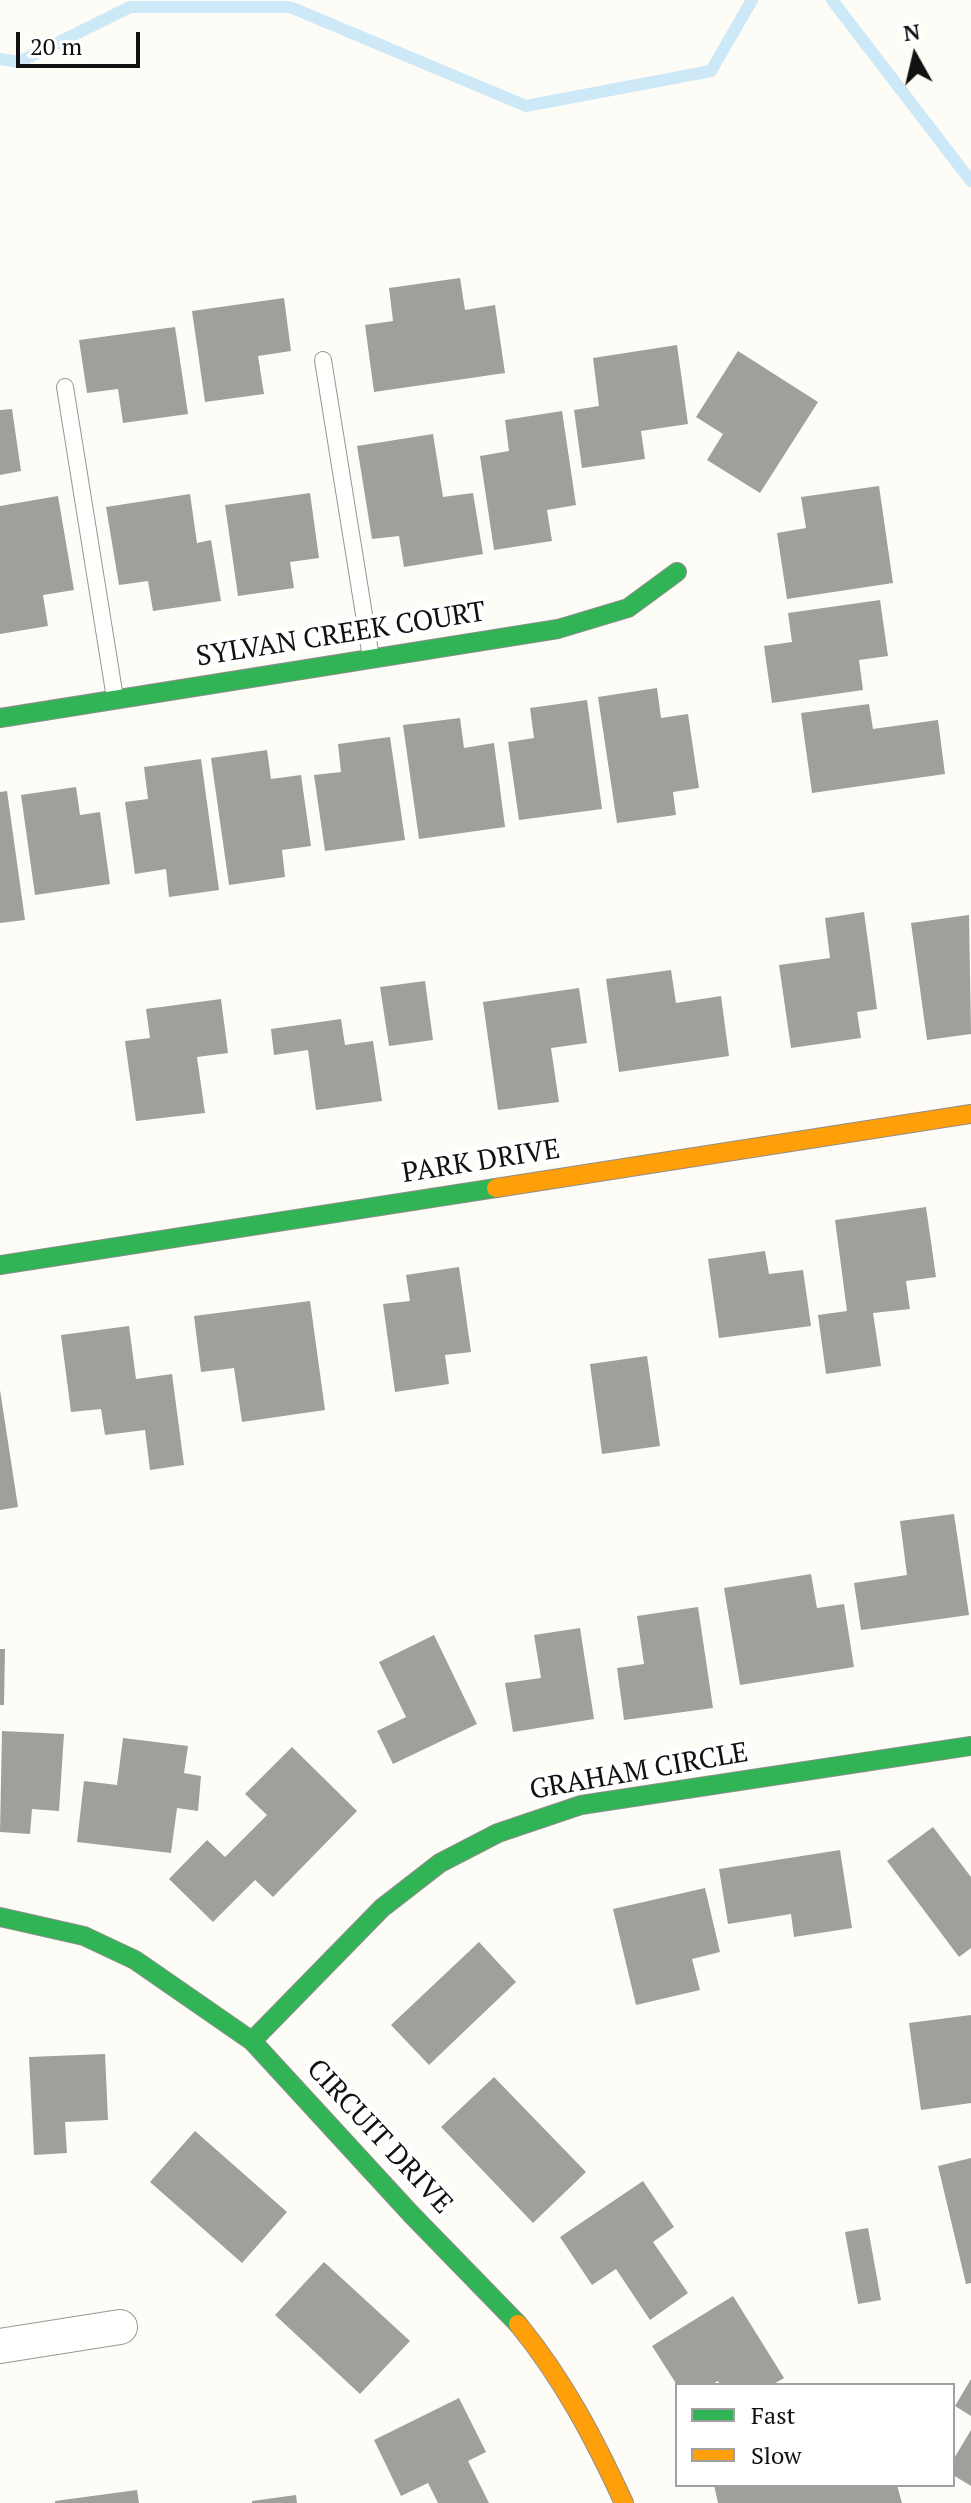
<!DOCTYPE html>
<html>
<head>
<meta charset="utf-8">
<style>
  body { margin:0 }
  #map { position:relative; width:971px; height:2503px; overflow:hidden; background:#fdfcf7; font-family:"PT Serif",serif }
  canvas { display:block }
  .legend { position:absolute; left:675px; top:2383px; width:280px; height:104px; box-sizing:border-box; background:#fff; border:2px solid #a0a0a0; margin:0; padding:10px 14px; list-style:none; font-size:24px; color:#111 }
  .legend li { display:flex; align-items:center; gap:16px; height:40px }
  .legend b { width:40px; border:2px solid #a0a0a0 }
  .north { position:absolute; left:875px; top:16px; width:80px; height:80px; -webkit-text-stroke:6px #fff; paint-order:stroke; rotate:352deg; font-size:22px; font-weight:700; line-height:32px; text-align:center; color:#111 }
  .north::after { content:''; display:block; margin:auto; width:28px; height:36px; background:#111; clip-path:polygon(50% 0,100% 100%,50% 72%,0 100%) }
  .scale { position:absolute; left:16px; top:32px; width:124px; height:36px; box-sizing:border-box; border:4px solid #111; border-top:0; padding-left:10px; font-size:24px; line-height:28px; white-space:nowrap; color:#111; -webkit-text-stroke:6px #fff; paint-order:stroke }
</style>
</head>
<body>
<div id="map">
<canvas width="971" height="2503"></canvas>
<ul class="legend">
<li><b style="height:10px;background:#30b455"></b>Fast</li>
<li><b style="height:10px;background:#ff9f0a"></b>Slow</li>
</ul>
<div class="north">N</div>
<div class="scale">20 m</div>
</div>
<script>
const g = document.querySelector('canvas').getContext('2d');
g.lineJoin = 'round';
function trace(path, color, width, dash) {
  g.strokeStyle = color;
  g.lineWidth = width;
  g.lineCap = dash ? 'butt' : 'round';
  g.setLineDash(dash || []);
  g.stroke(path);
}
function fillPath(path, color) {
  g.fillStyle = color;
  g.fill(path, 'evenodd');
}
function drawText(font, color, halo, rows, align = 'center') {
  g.font = font + ' "PT Serif",serif';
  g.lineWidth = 8;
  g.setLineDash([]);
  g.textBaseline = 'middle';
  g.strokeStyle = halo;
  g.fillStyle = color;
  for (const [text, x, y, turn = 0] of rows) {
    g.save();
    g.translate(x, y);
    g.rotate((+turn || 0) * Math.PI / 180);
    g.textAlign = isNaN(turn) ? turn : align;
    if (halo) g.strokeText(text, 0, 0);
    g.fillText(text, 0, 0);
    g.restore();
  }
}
trace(new Path2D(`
  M832 0 971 181
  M0 59 19 62 130 7H290L526 106 711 71 752 0`), '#cde8f7', 12);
fillPath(new Path2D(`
  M460 278 465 310 495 305 505 373 374 392 365 325 393 321 389 288Z
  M284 298 291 351 258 356 264 394 205 402 192 311Z
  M175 327 188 414 123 423 118 389 87 393 79 340Z
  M677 345 688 424 641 431 645 459 582 468 574 410 599 406 593 358Z
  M738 351 818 402 760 493 707 460 723 434 696 417Z
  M12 409 21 471 0 475V410Z
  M562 411 576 505 547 510 552 541 494 550 480 456 509 451 505 420Z
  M433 434 443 497 473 493 483 554 404 567 399 536 372 539 357 446Z
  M879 486 893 583 787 599 777 533 806 528 801 497Z
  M310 493 319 558 290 562 294 588 238 596 225 505Z
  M190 494 197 543 211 540 221 601 153 611 148 581 119 585 106 507Z
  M58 496 74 590 43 595 48 626 0 634V506Z
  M880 600 888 656 859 660 863 690 772 703 764 646 792 642 788 613Z
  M657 688 661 718 688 714 699 788 673 792 676 815 617 823 598 697Z
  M587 700 602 809 519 820 508 742 534 738 530 708Z
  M869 704 873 729 938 720 945 774 812 793 801 713Z
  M460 718 464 748 494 743 505 827 419 839 403 725Z
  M390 737 405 840 325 851 314 775 341 772 338 744Z
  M267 750 271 779 301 775 311 846 282 850 285 877 229 885 211 758Z
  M201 759 219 890 169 897 166 869 135 874 125 802 148 799 144 767Z
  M76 787 80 815 100 812 110 884 35 895 21 795Z
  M7 791 25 920 0 923V792Z
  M864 912 877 1009 857 1012 861 1038 791 1048 779 965 830 958 825 918Z
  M969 915 971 1034 927 1040 911 923Z
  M671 970 676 1003 721 996 729 1056 619 1072 606 979Z
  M425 981 433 1040 389 1046 380 987Z
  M579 988 587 1043 551 1048 559 1102 498 1110 483 1002Z
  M221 999 228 1053 197 1057 205 1113 136 1121 125 1041 150 1038 146 1009Z
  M341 1019 345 1045 373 1041 382 1101 316 1110 308 1050 274 1055 271 1029Z
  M926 1207 936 1277 906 1281 910 1309 873 1313 881 1366 826 1374 818 1315 847 1311 835 1220Z
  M765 1251 769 1274 803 1270 811 1326 719 1338 708 1259Z
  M459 1267 471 1352 445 1355 449 1384 395 1392 383 1304 410 1301 406 1275Z
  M310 1301 325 1410 242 1422 234 1368 201 1372 194 1316Z
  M129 1326 136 1379 172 1374 184 1465 150 1470 145 1430 105 1435 101 1409 71 1412 61 1335Z
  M647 1356 660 1446 602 1454 590 1364Z
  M0 1390 18 1507 0 1510Z
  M954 1514 969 1615 861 1630 854 1583 907 1575 900 1521Z
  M811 1574 817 1608 844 1604 854 1667 740 1685 724 1588Z
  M698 1607 713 1708 624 1720 617 1668 644 1664 637 1616Z
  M580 1628 594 1719 513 1732 505 1683 541 1678 534 1635Z
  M434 1635 477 1724 393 1764 377 1731 406 1717 379 1662Z
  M0 1649H5L4 1705H0Z
  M2 1731 64 1734 59 1811 32 1809 30 1834 0 1832Z
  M123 1738 188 1746 184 1773 201 1776 198 1811 177 1808 171 1853 77 1842 84 1781 117 1785Z
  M292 1747 357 1811 273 1897 255 1880 213 1922 169 1879 207 1840 225 1857 267 1815 245 1794Z
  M933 1827 971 1877V1948L959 1957 887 1861Z
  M840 1850 852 1928 794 1937 791 1914 728 1924 719 1869Z
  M705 1888 720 1952 692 1959 700 1990 636 2005 613 1909Z
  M479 1942 516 1982 429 2065 391 2025Z
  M971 2015V2103L921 2110 909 2023Z
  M105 2054 108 2120 65 2122 67 2153 34 2155 29 2057Z
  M494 2077 586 2172 533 2223 441 2127Z
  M195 2131 287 2212 242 2263 150 2182Z
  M971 2158V2283L966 2284 938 2166Z
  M643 2181 674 2227 653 2242 688 2293 650 2320 616 2269 592 2285 560 2237Z
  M868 2228 881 2300 858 2304 845 2232Z
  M324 2262 410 2341 360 2394 275 2315Z
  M733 2296 784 2378 772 2385H720L718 2381 711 2385H677L652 2346Z
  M971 2379V2416L955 2406Z
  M459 2398 486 2452 468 2461 489 2503H438L428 2483 401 2496 374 2440Z
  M971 2430V2486L953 2475V2460Z
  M714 2485H897L902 2503H718Z
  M137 2490 139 2503H55V2501Z
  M296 2495 297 2503H252V2501Z`), '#a19f9c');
const lane = new Path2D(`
  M323 360 371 658
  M65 387 115 698`);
const street = new Path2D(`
  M0 2346 120 2327`);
const fast = new Path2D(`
  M0 718 558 629 628 608 677 572
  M0 1265 496 1188
  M0 1917 84 1936 135 1960 252 2041 411 2214 518 2324
  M252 2041 382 1908 440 1863 498 1833 581 1805 971 1746`);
const slow = new Path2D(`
  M496 1188 971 1114
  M518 2324C563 2379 594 2438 624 2503`);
trace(lane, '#979795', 18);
trace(street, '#979795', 36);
trace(fast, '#8e8d8b', 20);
trace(slow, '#8e8d8b', 20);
trace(lane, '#fffffe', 16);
trace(street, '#fffffe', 34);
trace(fast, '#30b455', 18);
trace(slow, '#ff9f0a', 18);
drawText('28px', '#111', '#fff', [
  ["SYLVAN CREEK COURT",341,635,-9],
  ["PARK DRIVE",481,1162,-9],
  ["GRAHAM CIRCLE",639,1772,-10],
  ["CIRCUIT DRIVE",379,2137,47]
]);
</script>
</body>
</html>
